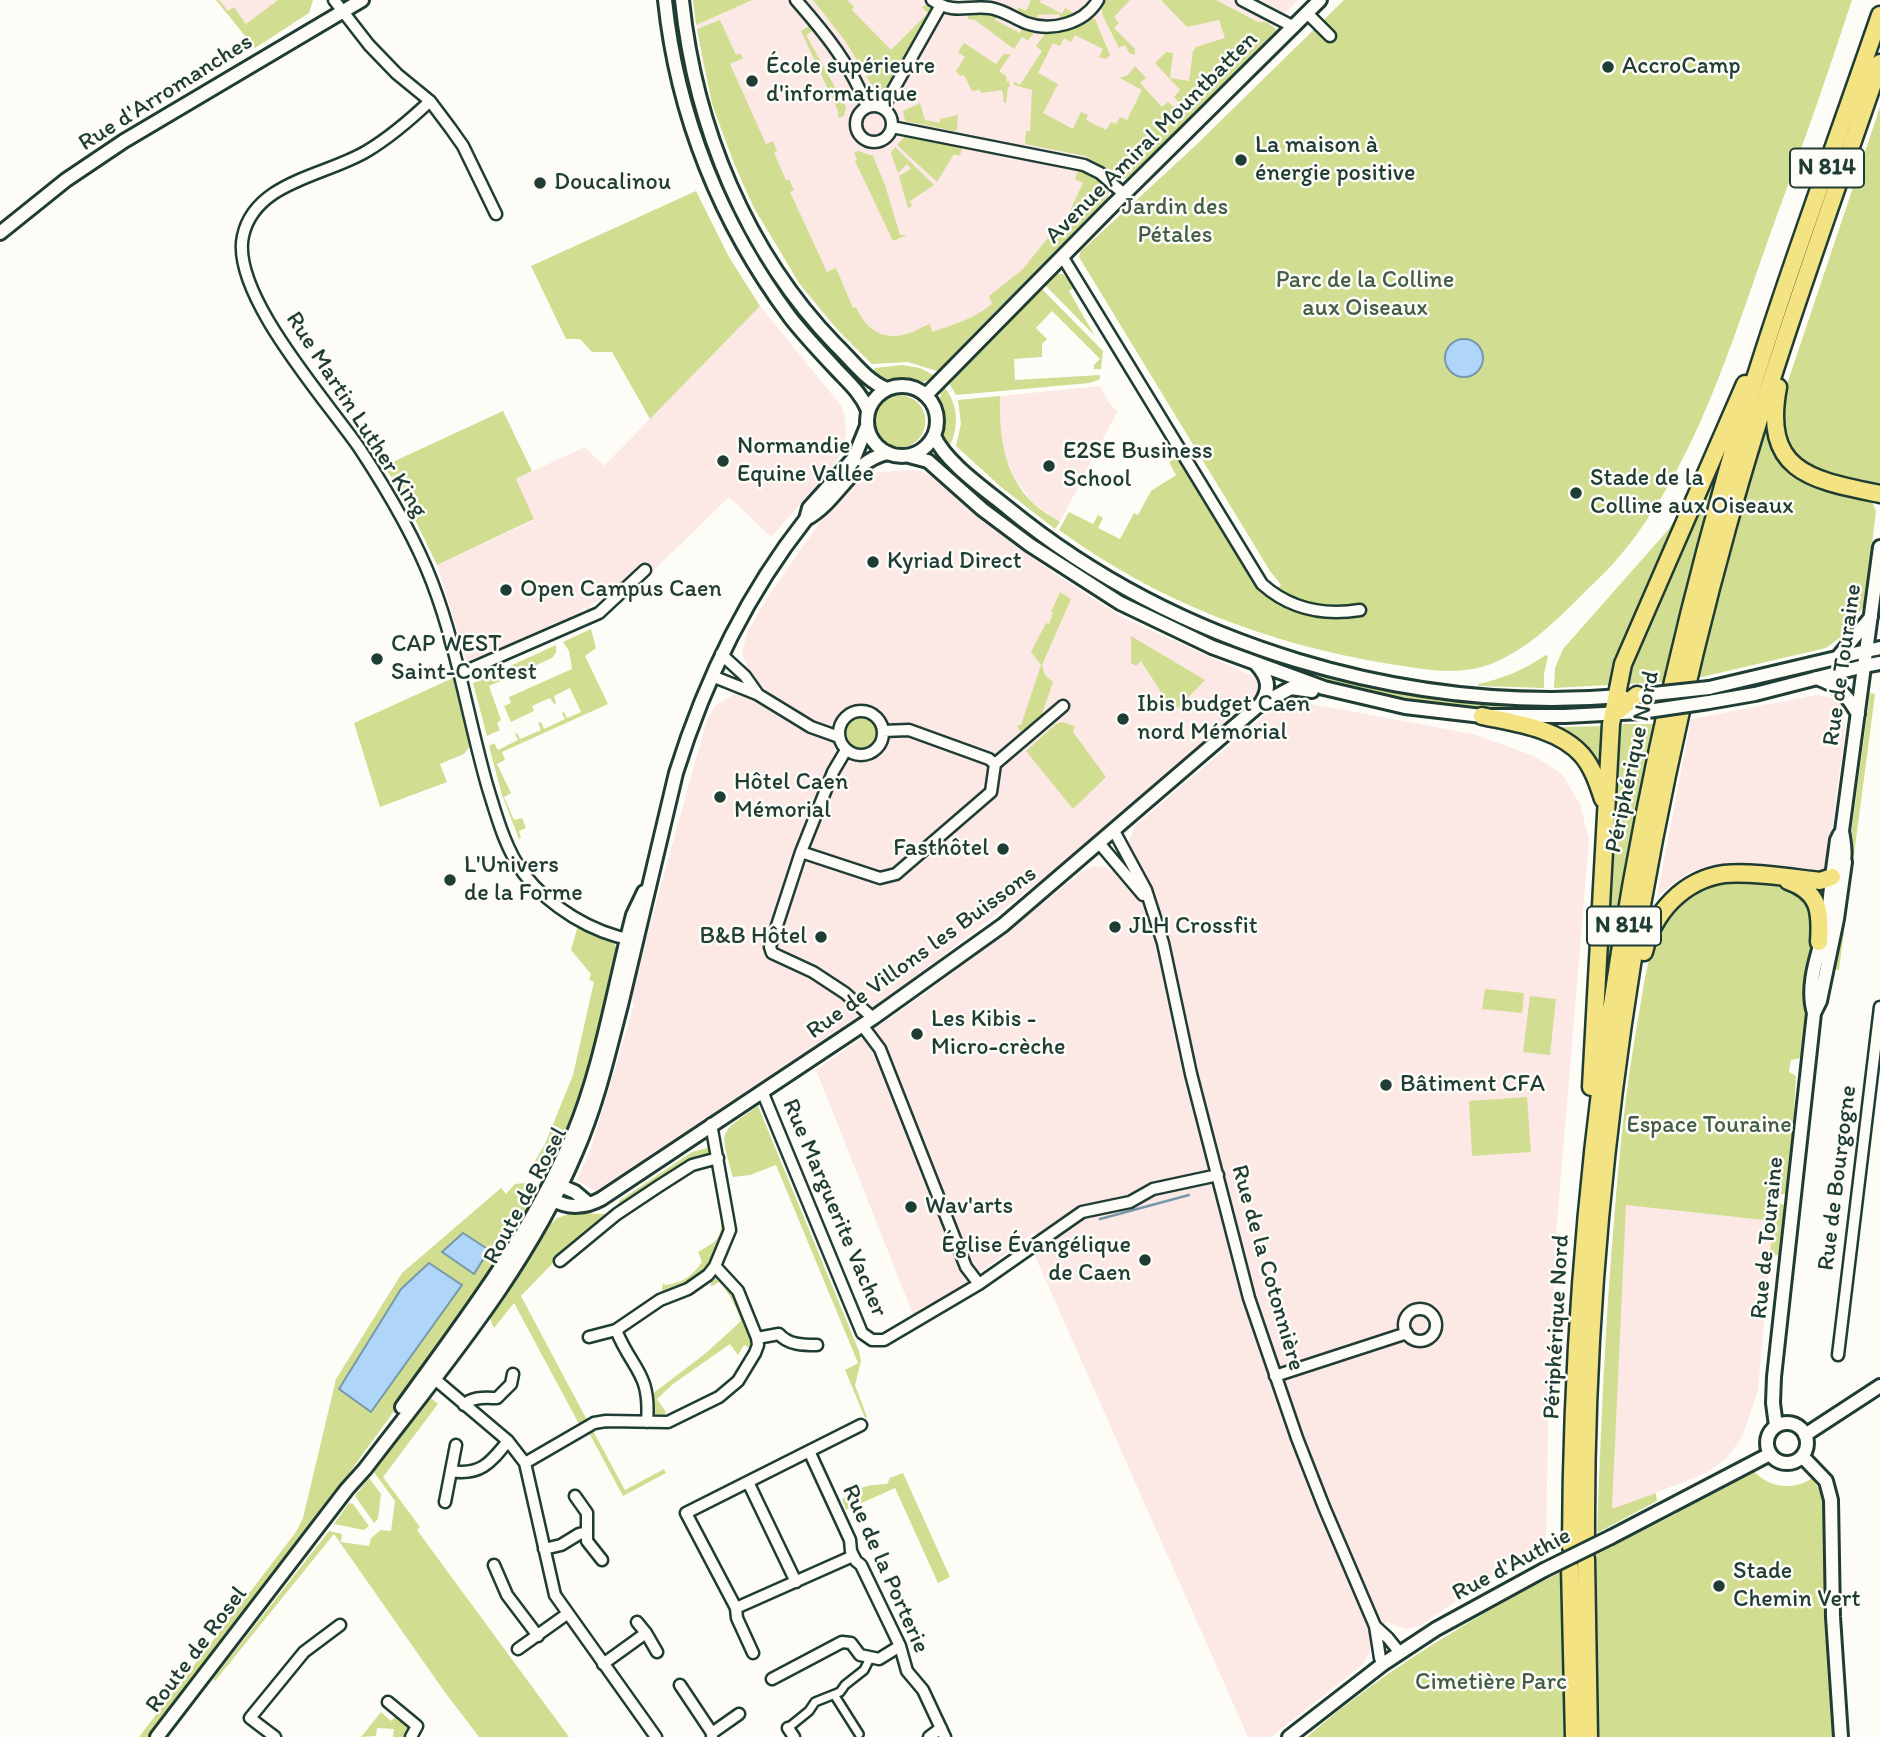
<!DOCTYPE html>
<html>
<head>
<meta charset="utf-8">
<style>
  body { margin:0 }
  canvas { display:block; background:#fdfcf7 }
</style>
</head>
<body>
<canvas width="1880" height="1737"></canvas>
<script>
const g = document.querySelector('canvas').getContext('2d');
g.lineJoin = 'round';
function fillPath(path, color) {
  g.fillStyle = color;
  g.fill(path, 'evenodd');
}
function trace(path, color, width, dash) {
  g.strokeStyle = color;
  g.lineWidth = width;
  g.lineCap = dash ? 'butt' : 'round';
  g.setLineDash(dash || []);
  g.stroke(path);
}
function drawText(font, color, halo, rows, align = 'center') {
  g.font = font + ' Itim,sans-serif';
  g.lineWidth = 5;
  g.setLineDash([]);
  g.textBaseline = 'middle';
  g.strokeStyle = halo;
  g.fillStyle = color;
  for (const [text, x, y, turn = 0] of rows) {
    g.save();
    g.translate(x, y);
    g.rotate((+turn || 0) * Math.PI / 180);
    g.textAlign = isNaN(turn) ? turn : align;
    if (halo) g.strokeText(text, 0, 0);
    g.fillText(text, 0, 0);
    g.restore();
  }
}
fillPath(new Path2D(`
  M216 0H310L255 48Z
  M693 0H1298L1274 26 1275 34 1128 178 1124 179 1118 177 1108 187 1109 195 937 371 908 362 870 363 827 319 799 283 746 192 719 125 702 61Z
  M760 306 842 407 845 419 846 435 840 455 831 470 771 537 729 497 649 575 642 568 611 599 607 596 590 605 587 611 585 608 580 610 581 613 468 665 437 565 534 520 516 479 585 447 604 466Z
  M1100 386 1108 401 1117 412 1060 522 1033 503 1015 479 1004 453 999 422 1000 396Z
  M910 470 920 471 936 478 978 515 1046 568 1122 617 1257 678 1261 688 1257 701 1097 837 885 1000 597 1192 577 1180 591 1148 634 1005 630 997 706 723 714 707 733 695 748 668 742 653 747 633 765 601 822 519 866 473Z
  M1817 695 1833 698 1843 707 1845 731 1828 862 1824 872 1814 874 1719 865 1695 870 1676 881 1657 897 1691 719Z
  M1290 700 1473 734 1534 756 1562 774 1580 804 1589 840 1557 1222 1548 1425 1546 1539 1420 1626 1405 1629 1386 1622 1370 1640V1652L1361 1666 1271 1737H1248L1035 1256 1036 1231 955 1291 914 1317 816 1070 933 988 1086 869 1096 866 1105 867 1120 875 1133 860 1128 843 1135 826 1279 703Z
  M1625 1204 1773 1221 1758 1391 1742 1437 1727 1458 1706 1473 1612 1510Z`), '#fce9e5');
fillPath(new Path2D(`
  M216 0H219L228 11 234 7 246 24 278 0H313L309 13 255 48Z
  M669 0H678L733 202 859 375 853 381 825 352 777 292 726 205 687 101Z
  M693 0H752L696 25Z
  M813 0H847L854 7 852 10 891 50 928 13 922 7 930 3 933 8 887 93 875 91 846 42Z
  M1031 0H1041L1040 2 1062 14 1065 8 1077 15 1061 21 1059 14 1038 15 1036 22 1017 14 1018 7 1026 11Z
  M1102 0H1130L1114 17 1119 23 1114 28 1135 49V55L1129 53 1125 45 1119 48 1102 14Z
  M1161 0H1216L1258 22H1266L1277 30 1186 122 1126 179 1116 176 1085 156 1025 144 1026 131H1030L1032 90 1014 85 1013 81 1020 85 1042 51 1036 46 1045 34 1068 29 1088 18 1095 19 1110 55 1106 59 1099 57 1103 49 1075 35 1071 42 1064 38 1060 46 1053 43 1038 73 1058 84 1043 113 1073 129 1081 112 1088 115 1086 120 1106 130 1111 122 1116 124 1120 117 1127 120 1142 90 1120 78 1128 75 1135 66 1146 78 1140 83 1162 107 1168 102 1174 107 1179 103 1174 97 1180 90 1155 63 1166 52 1173 53 1170 78 1189 81 1193 51 1196 47 1225 38 1219 20 1187 27Z
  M1344 0H1852C1827 77 1800 153 1772 229 1732 341 1694 473 1613 564 1602 576 1589 587 1578 599 1551 625 1524 652 1488 665 1457 676 1422 669 1390 664 1268 644 1160 603 1059 530L1069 512 1093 524 1098 515 1103 518 1098 528 1120 539 1134 513 1138 515 1151 491 1176 475 1169 462 1178 457 1252 581C1278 613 1320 624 1360 616V610C1329 608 1303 606 1276 590L1281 585 1270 571 1079 257 1080 252 1195 146Z
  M988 12 997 14 995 20 1020 33 1023 27 1031 30 1033 34 1028 41 1022 37 1014 49 975 20 968 19 967 14Z
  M720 20 736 55 740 53 743 58 730 64 766 144 773 141 777 151 774 153 786 180 789 179 794 190 790 192 827 272 836 268 853 308 856 307C866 330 884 342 910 333 917 331 922 326 930 324L932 332C952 325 976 318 992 304L989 296 1022 270 1048 238 1055 243 1083 183 1075 179 1078 170C1090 170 1104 181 1109 191L1107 198 937 371 908 362 872 364 838 330 799 283 754 208 734 163 712 104 697 29Z
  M810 25 814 30 806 35 846 107 844 116 838 118V111L801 31Z
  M964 43 996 64 1004 54H1011L999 71 1006 76 1007 82 1009 81 1010 87H1008L1006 103 1004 102 1002 90 981 93 980 90 972 91 964 75 960 76 956 71 965 57 958 52Z
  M920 103 925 120 940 123V119L958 115 957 130 954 131 905 121 903 111Z
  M1880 107V483C1820 474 1773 469 1784 393Z
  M906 135 962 147 960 156 954 154 937 182 897 145Z
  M895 147 934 185 910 201 912 206 908 208 899 176 911 169 907 164 898 173 891 153Z
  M858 151 873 156 885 185 900 235H907L893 241 855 161 857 159 854 153Z
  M696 191 729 257 760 306 650 419 612 352H592L580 339H566L531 266Z
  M1057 274H1063L1067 279 1070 278 1075 287 1069 291 1095 336 1046 286Z
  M1042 289 1103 351 1101 369H1094V365L1100 359 1052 311 1036 328 1047 339 1042 344V357L1014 359 1015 380 1100 375V379L1090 383 956 395 949 383Z
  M902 365 920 368 935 376 924 382 905 378 887 379 872 372 875 368Z
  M943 386C958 401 960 428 949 447L942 433 943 417 939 402Z
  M895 395C941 395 930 455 894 446 887 445 881 440 878 434 868 417 879 402 895 395Z
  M1000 396C999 434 1003 474 1033 503 1040 510 1051 516 1060 522L1055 529 1001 487 956 446 961 424 958 400Z
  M503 411 532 471 516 479 534 519 437 565 405 499 384 466Z
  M1768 426C1772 436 1774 448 1779 457 1796 489 1839 492 1871 500L1876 511 1865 603 1848 634 1846 633 1826 648 1697 678 1765 427Z
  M1728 434 1675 629 1664 682 1554 688 1555 668 1563 649 1668 530 1709 469Z
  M944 459 993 501 1214 634 1211 642 1105 590 1007 523 939 465Z
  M1060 592 1071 599 1042 665 1045 675 1053 682 1041 717 1020 732 1017 725H1021L1041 665 1031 652 1046 623 1049 624 1053 613 1051 612Z
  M591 629 596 648 585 656 608 704 502 752 505 760 497 764 511 793 504 797 514 820 522 818 526 828 519 831 521 838 519 839 502 795 489 746 494 743 498 750 518 740 515 734 517 733 520 739 541 730 538 723 541 722 544 729 565 719 562 713 564 712 567 718 581 712 570 688 554 696 556 703 554 704 550 698 532 706 534 711 511 722 504 706 511 703 509 697 572 669 569 651 563 642Z
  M1131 636 1205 680 1174 712 1141 661 1136 666 1131 663Z
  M1218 637 1292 663 1546 704 1551 711C1530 713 1504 710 1482 708 1388 700 1304 676 1216 644Z
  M556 645V653L552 658 489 686 501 720 497 723 500 730 487 736 473 683Z
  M1546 655 1548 656 1544 674V688L1479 686 1478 684C1503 679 1525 669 1546 655Z
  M453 678 470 746 464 754 440 764 447 782 380 807 354 723Z
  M1870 693 1875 694 1839 970 1830 969 1840 917Z
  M846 733a16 16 0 1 1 32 0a16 16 0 1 1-32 0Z
  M1062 722 1075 726 1073 732 1106 777 1073 809 1026 751 1056 724Z
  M1624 724H1654L1604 997 1618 726Z
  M1602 726 1607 728 1603 780 1556 730 1558 727Z
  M1739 881 1785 885 1810 901 1815 934 1801 1058 1791 1060 1789 1072 1796 1076 1789 1189 1785 1194 1776 1195 1775 1203 1782 1204 1787 1208 1782 1256 1770 1254 1773 1221 1626 1205 1612 1509 1656 1493 1657 1501 1597 1533C1601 1429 1605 1325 1614 1221 1619 1157 1625 1094 1636 1031 1643 996 1645 955 1664 923 1680 896 1708 883 1739 881Z
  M578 925 611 941 615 944 619 956 580 1106 550 1171C541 1177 537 1177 527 1174L545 1144 573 1075 594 982 589 980 591 974 571 950Z
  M1485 989 1524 993 1522 1013 1482 1009Z
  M1530 996 1556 999 1550 1055 1523 1052Z
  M1527 1097 1531 1152 1472 1156 1469 1101Z
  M758 1106 859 1351 861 1361 855 1385 867 1417 865 1418 845 1370 858 1363 776 1165 750 1175 733 1177C721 1130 716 1135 758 1106Z
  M711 1147 709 1156 616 1209 619 1201 692 1152Z
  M525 1183 534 1186 540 1193 495 1272 312 1524 148 1737H139L296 1532 303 1518 336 1379 402 1273 501 1188 506 1194 515 1184Z
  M572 1213 608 1214 610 1216 553 1263 521 1296 587 1420 579 1424 514 1303 494 1328 488 1314 546 1229 557 1218Z
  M721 1219 725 1221 726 1230 705 1272H702L674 1289V1293L666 1294 662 1291 663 1283 665 1285C683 1283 692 1276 702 1262L698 1252C715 1242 722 1240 721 1219Z
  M715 1275C735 1288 750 1322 752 1346L750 1348 744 1345 738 1355 730 1344 673 1384 657 1399 666 1412 665 1414 658 1415V1418L653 1417 650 1413 651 1395 706 1353 741 1321C735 1305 730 1294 719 1282L711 1287V1279Z
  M431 1398 438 1404 383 1477 420 1527 417 1530 569 1737H479L444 1691 334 1534 215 1681 213 1679 329 1531 342 1534 341 1542 369 1546 371 1538 381 1530 391 1531 395 1501 373 1471 424 1403Z
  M592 1429 625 1490 664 1469 666 1473 623 1496 588 1431Z
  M1754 1471C1768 1488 1795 1491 1812 1478L1825 1498 1829 1640 1836 1737H1599L1596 1554 1676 1514V1512Z
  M903 1473 950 1577 938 1583 895 1488 846 1510 842 1500C855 1486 870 1485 887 1484L890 1478Z
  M369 1478 381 1494 378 1519 374 1523 355 1496Z
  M349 1503 353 1504 369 1526 364 1530 334 1524Z
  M1561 1572 1564 1737H1307C1383 1671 1471 1618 1561 1572Z
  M381 1712 391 1721 397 1715 411 1729 408 1737H393L394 1729 377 1728 376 1736 361 1737Z`), '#d1de91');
const water = new Path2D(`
  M1445 358a19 19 0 1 1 38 0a19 19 0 1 1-38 0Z
  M463 1233 489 1250 474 1274 442 1252Z
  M429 1263 462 1285 371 1412 339 1389 401 1289Z`);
fillPath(water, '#afd5f8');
trace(water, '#7598aa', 2);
trace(new Path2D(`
  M1100 1219 1189 1195`), '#7598aa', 2.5);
const pedestrian = new Path2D(`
  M835 1696 859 1734
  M788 1728 809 1711 815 1702 840 1692 845 1685 864 1670 870 1658`);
const minor = new Path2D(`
  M334 0 369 45 397 74 430 101 451 129 463 146 496 214
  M796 0C824 32 852 66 867 107
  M932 0C955 15 967 5 990 8 1003 10 1014 18 1026 23 1051 32 1084 24 1098 0
  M1242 0 1294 27
  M1307 13 1330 36
  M430 101C410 120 390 137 367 151 326 176 255 181 243 236 230 294 328 402 360 449 387 490 414 535 432 582 457 647 468 718 487 785 496 814 505 849 524 874 550 907 592 933 633 940
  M856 124a18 18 0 1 1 36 0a18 18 0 1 1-36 0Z
  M883 108 941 5
  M892 127 1084 165 1100 173 1124 194
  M1062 256 1262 584C1290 609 1323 616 1360 610
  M721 654 745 676 757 693
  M459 674 599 613 645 570
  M712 676 757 694 811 727 839 737
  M839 733a22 22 0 1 1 44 0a22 22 0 1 1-44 0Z
  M883 731 909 730 989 759 995 764
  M846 750 833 772 801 852 770 947 772 953 813 972 845 993 873 1018
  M1114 831 1146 890 1163 943 1191 1074 1249 1298 1297 1438 1324 1507 1375 1626 1380 1658 1383 1664
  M1099 843 1143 895
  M801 852 880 878 896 874 991 792 995 764 1063 706
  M862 1025 880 1049 966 1267 979 1284
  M762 1091 862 1333 872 1340H884L979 1284 1082 1212 1130 1202 1153 1189 1218 1175
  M560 1261 617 1214 659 1186 692 1165 718 1158
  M715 1266 738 1291 757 1338
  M1404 1325a16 16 0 1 1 32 0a16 16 0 1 1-32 0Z
  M616 1330C632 1370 651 1372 647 1422
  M589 1337 616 1330 660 1300 688 1289 708 1275 715 1266 730 1230 711 1124
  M1838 1355 1880 1007
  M430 1375 508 1441 525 1463 555 1595 656 1737
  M1275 1376 1407 1333
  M464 1405C473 1396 486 1398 497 1398L511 1384 513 1374
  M809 1451 850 1540 851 1551 856 1561 861 1565 900 1646 907 1671 923 1690 945 1737
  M525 1463 594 1423 606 1421 668 1422 719 1397 738 1381 755 1353 758 1345 757 1338 779 1334C788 1345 804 1345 817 1345
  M451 1471C481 1476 491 1462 508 1441
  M748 1482 796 1582
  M575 1496 587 1513V1532
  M445 1502 456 1445
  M544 1549 561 1545 579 1534 587 1532V1541L602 1560
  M494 1565 507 1595 538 1636
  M736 1608 853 1556
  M637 1622 646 1633
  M1375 1626 1388 1638 1400 1653
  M518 1649 567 1614
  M753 1653 737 1618 736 1608 686 1513 861 1425
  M603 1664 646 1633 657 1652
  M772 1679 842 1642 851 1643 860 1655 879 1659 900 1646
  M680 1685 712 1733V1737
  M388 1702 417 1726 411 1737
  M788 1728 794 1737
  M712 1733 739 1714
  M275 1737 250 1718 304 1652 340 1625
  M929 1737 941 1728`);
const tertiary = new Path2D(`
  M926 395 1109 209 1320 0
  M806 519C838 502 850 461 888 453
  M1866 651 1880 648
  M1864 666 1880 663
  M1814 1013C1806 987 1817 957 1824 932 1829 915 1830 895 1832 877
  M561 1186 575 1192 588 1203
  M554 1200C569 1209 586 1207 601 1199L873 1018 1003 925 1258 706
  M402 1407C465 1319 531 1235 573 1135 602 1066 614 987 633 915L644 892
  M1767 1443a20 20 0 1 1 40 0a20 20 0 1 1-40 0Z
  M1776 1426 1773 1403 1774 1377 1814 1013 1820 1001 1837 919 1845 862
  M1805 1435 1880 1386
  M1802 1456 1826 1481 1831 1500 1833 1617 1841 1737
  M1611 1537 1770 1454
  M157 1737 347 1489 365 1469C442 1368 527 1269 576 1152 597 1104 608 1055 621 1005 640 928 657 850 676 773 705 680 746 595 806 519L809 508 854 458 867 426
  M1289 1737 1383 1664 1436 1629 1544 1570`);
const secondary = new Path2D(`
  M665 0C677 116 721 224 790 317 804 335 820 352 836 369 848 382 861 393 868 410
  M682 0C695 126 746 252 835 344 851 359 866 381 887 389
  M0 233 66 180 124 141 362 0
  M867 421a35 35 0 1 1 70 0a35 35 0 1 1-70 0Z
  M934 436C946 463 986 490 1009 509 1177 646 1407 714 1622 696
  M909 456 928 461 982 509 1030 545 1120 603 1212 647 1324 688 1405 707 1482 716H1565L1641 712
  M1838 657 1871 617
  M1256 664C1268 677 1271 688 1261 703
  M1816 678C1838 685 1847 695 1858 714
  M1709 688 1866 651
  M1709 702 1755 694 1864 666
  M1258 706 1291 688 1312 691
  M1832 877C1849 865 1845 849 1842 831L1880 547
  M1832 877 1837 840 1840 834`);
const trunk = new Path2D(`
  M1778 387C1762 473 1812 480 1880 494
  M1614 714 1637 695
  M1482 716C1515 723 1558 728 1582 755 1593 768 1598 784 1603 799
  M1788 881C1820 892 1821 912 1819 942
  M1644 952C1653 913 1683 880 1724 874 1750 871 1793 878 1820 881L1832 877
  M1591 1087 1611 724 1623 664 1745 384
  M1586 1539C1584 1202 1638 849 1728 525 1771 369 1827 217 1880 63
  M1571 1547C1572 1186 1627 826 1725 479 1769 322 1827 169 1880 15
  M1586 1559 1589 1737
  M1570 1567 1574 1737`);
trace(pedestrian, '#1f3d34', 12);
trace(minor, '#1f3d34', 15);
trace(tertiary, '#1f3d34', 18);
trace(secondary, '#1f3d34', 18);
trace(trunk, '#1f3d34', 21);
trace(pedestrian, '#fdfcf7', 7);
trace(minor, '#fdfcf7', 10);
trace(tertiary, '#fdfcf7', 12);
trace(secondary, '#fdfcf7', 12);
trace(trunk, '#f4e382', 16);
const tertiaryBridge = new Path2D(`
  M1544 1570 1611 1537`);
const secondaryBridge = new Path2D(`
  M1644 695 1709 688
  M1641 712 1709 702`);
trace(tertiaryBridge, '#1f3d34', 18, []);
trace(secondaryBridge, '#1f3d34', 18, []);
trace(tertiaryBridge, '#fdfcf7', 12);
trace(secondaryBridge, '#fdfcf7', 12);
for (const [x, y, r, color] of [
  [1608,67,7,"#1f3d34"],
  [752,81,7,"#1f3d34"],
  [1241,160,7,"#1f3d34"],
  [540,183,7,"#1f3d34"],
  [723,461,7,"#1f3d34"],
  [1049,466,7,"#1f3d34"],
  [1576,493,7,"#1f3d34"],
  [873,562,7,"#1f3d34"],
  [506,590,7,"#1f3d34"],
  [377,659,7,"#1f3d34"],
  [1123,719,7,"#1f3d34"],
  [720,797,7,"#1f3d34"],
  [1003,849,7,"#1f3d34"],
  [450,880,7,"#1f3d34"],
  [1115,927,7,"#1f3d34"],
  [821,937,7,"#1f3d34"],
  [917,1034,7,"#1f3d34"],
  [1386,1085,7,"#1f3d34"],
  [911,1207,7,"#1f3d34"],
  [1145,1260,7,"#1f3d34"],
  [1719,1586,7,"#1f3d34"]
]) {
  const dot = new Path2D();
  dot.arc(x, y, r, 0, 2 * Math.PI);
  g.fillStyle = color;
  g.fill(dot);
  trace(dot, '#fdfcf7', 2.5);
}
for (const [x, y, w] of [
  [1827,168,74],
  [1624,926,74]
]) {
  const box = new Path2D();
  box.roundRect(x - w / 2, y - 19.5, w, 39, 5);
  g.fillStyle = '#fdfcf7';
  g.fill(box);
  trace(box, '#1f3d34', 2);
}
drawText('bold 23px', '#1f3d34', null, [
  ["N 814",1827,168],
  ["N 814",1624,926]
]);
drawText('24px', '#1f3d34', '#fdfcf7', [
  ["École supérieure",766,67],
  ["d'informatique",766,95],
  ["AccroCamp",1622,67],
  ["La maison à",1255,146],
  ["énergie positive",1255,174],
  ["Doucalinou",554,183],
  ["Normandie",737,447],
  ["Equine Vallée",737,475],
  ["E2SE Business",1063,452],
  ["School",1063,480],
  ["Stade de la",1590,479],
  ["Colline aux Oiseaux",1590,507],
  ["Kyriad Direct",887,562],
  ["Open Campus Caen",520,590],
  ["CAP WEST",391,645],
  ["Saint-Contest",391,673],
  ["Ibis budget Caen",1137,705],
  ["nord Mémorial",1137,733],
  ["Hôtel Caen",734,783],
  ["Mémorial",734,811],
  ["Fasthôtel",989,849,"right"],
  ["L'Univers",464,866],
  ["de la Forme",464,894],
  ["JLH Crossfit",1129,927],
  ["B&B Hôtel",807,937,"right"],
  ["Les Kibis -",931,1020],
  ["Micro-crèche",931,1048],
  ["Bâtiment CFA",1400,1085],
  ["Wav'arts",925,1207],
  ["Église Évangélique",1131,1246,"right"],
  ["de Caen",1131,1274,"right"],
  ["Stade",1733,1572],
  ["Chemin Vert",1733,1600]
], 'left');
drawText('24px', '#1f3d34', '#fdfcf7', [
  ["Rue d'Arromanches",166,93,-32],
  ["Avenue Amiral Mountbatten",1152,138,-45],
  ["Rue Martin Luther King",356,415,57],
  ["Rue de Touraine",1843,665,-82],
  ["Périphérique Nord",1633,762,-78],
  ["Rue de Villons les Buissons",922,953,-36],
  ["Rue de Bourgogne",1838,1178,-83],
  ["Route de Rosel",526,1196,-62],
  ["Rue Marguerite Vacher",834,1208,67],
  ["Rue de Touraine",1768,1238,-84],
  ["Rue de la Cotonnière",1267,1268,74],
  ["Périphérique Nord",1557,1327,-87],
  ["Rue d'Authie",1512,1565,-28],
  ["Rue de la Porterie",885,1569,66],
  ["Route de Rosel",197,1650,-53]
]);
drawText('24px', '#435d47', '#fdfcf7', [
  ["Jardin des",1175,208],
  ["Pétales",1175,236],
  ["Parc de la Colline",1365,281],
  ["aux Oiseaux",1365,309],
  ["Espace Touraine",1709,1126],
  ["Cimetière Parc",1491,1683]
]);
</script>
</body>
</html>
